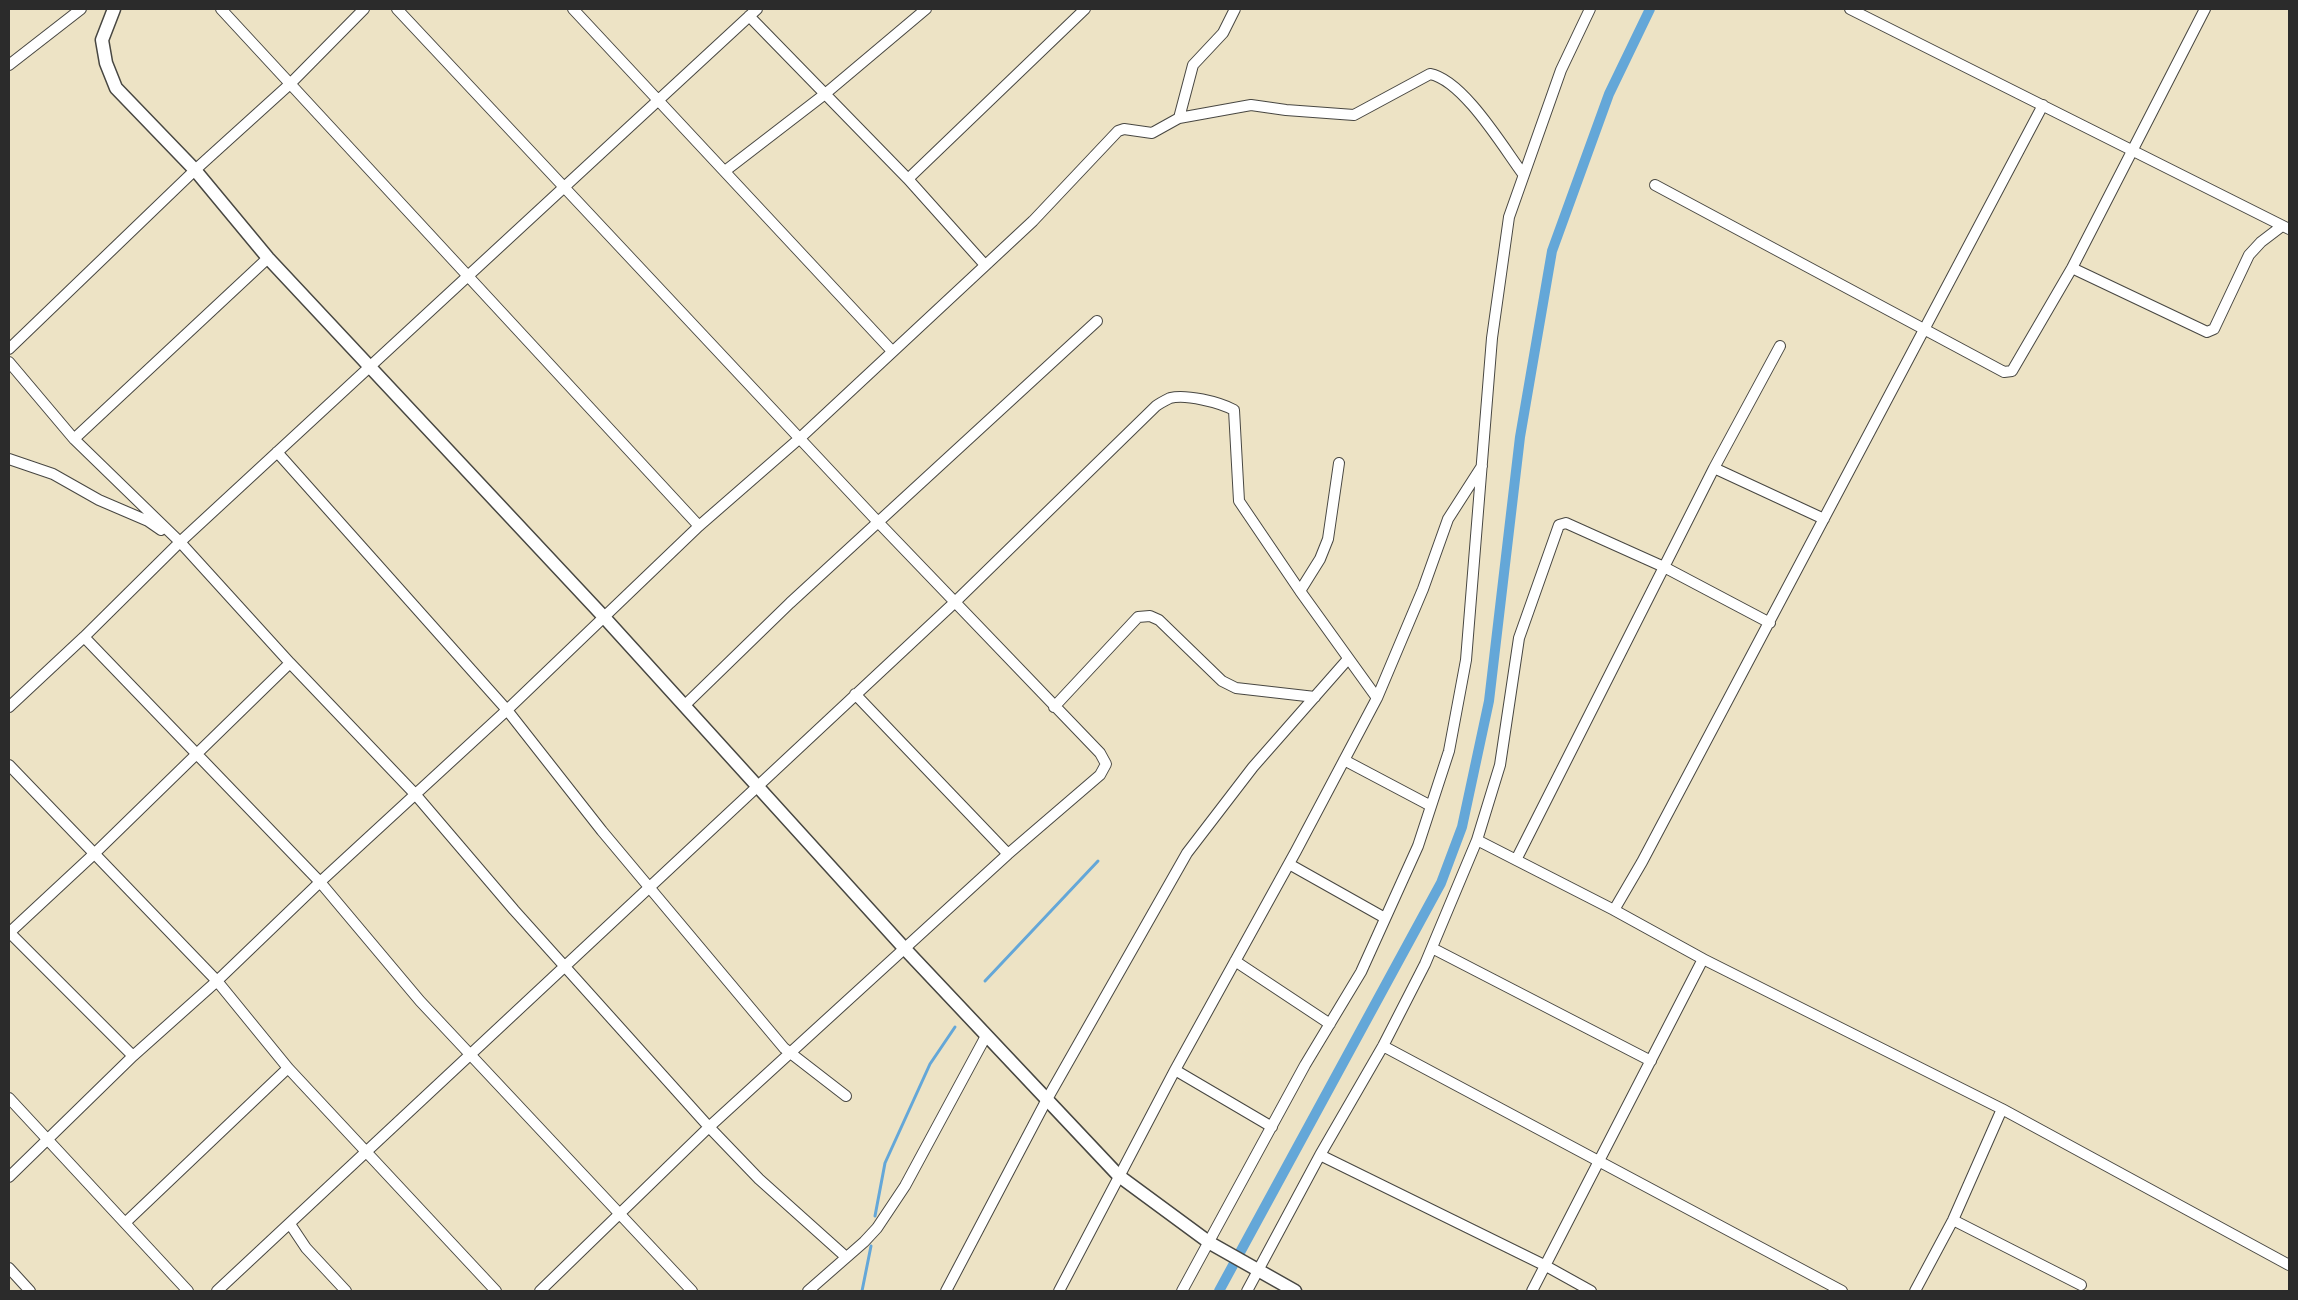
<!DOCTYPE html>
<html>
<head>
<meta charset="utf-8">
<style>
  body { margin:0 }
  #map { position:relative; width:2298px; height:1300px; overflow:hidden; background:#ede3c5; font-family:"Indie Flower",sans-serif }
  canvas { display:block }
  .frame { position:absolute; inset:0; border:10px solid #2b2b2b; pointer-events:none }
</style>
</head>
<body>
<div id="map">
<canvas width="2298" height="1300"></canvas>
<div class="frame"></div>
</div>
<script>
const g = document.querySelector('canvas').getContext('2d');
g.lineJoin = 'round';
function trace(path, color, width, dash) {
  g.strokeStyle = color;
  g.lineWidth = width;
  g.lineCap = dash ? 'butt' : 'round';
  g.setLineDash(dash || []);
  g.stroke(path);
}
trace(new Path2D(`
  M985 981 1098 861
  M875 1216 885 1163 930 1064 955 1027
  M862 1291 871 1246`), '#64a7d8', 3);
trace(new Path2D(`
  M1219 1291 1441 883 1462 827 1489 701 1520 437 1552 251 1609 94 1650 9`), '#64a7d8', 10);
const minor = new Path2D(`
  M221 9 699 526
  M397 9 878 522 1100 753 1106 764 1100 775 1008 854 709 1127 540 1291
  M573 9 892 351
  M1850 9 2289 229
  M749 16 908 179 985 265
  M9 65 81 9
  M1179 118 1193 65 1223 33 1235 9
  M725 171 825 94 926 9
  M908 179 1085 9
  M1655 185 2004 372 2012 371 2072 268 2205 9
  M2072 268 2207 332 2214 329 2249 255 2261 242 2282 226
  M9 349 195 170 290 84 364 9
  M9 362 74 439 180 542 290 663 415 794 514 910 709 1127 759 1179 846 1257
  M74 439 268 258
  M277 452 507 710 602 831 784 1048 846 1096
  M9 459 53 474 99 500 148 521 161 530
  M1714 468 1780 346
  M1300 591 1320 559 1328 539 1339 463
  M84 637 320 882 420 1001 692 1291
  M855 694 1008 854
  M684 706 790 603 1097 321
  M9 707 84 637 180 542 757 9
  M1054 707 1138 617 1150 616 1159 620 1222 681 1236 688 1315 697
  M1344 760 1431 806
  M9 765 217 981 288 1068 496 1291
  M1477 840 1614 910 1703 959 1532 1291
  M1516 860 1714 468 1824 519
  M1289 864 1385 918
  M1614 910 1642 862 2043 105
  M9 932 133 1056
  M9 933 94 854 290 663
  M1432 948 1651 1061
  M1703 959 2002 1109 2289 1265
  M1235 961 1330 1024
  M1383 1046 1842 1291
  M1175 1070 1272 1127
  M9 1098 188 1291
  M1320 1155 1546 1266 1591 1291
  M9 1177 133 1056 217 981 320 882 507 710 699 526 800 438 1033 221 1118 131 1124 129 1152 133 1179 118 1251 105 1286 110 1354 115 1430 74C1463 80 1503 147 1523 174
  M1953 1220 2081 1285
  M125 1223 288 1068
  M290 1224 306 1248 346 1291
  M9 1268 30 1291
  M217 1291 954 603 1156 406C1160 403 1166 400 1170 398 1186 394 1219 402 1234 410L1239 501 1300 591 1377 698
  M808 1291 864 1242 877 1228 905 1186 986 1036
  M946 1291 1046 1101 1187 853 1253 767 1348 659
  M1059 1291 1175 1070 1296 851 1377 698 1423 589 1448 519 1482 466
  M1182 1291 1305 1065 1361 972 1418 846 1449 751 1466 660 1492 338 1509 217 1561 70 1590 9
  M1247 1291 1320 1155 1383 1046 1425 964 1477 840 1500 765 1519 638 1559 525 1566 523 1664 567 1770 623
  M1915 1291 1953 1220 2002 1109`);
const tertiary = new Path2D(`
  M114 9 102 40 106 63 116 88 195 170 268 258 603 616 905 949 1119 1176 1210 1243 1295 1291`);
trace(minor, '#484742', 12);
trace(tertiary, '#484742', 15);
trace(minor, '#fff', 10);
trace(tertiary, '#fff', 12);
</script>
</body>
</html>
